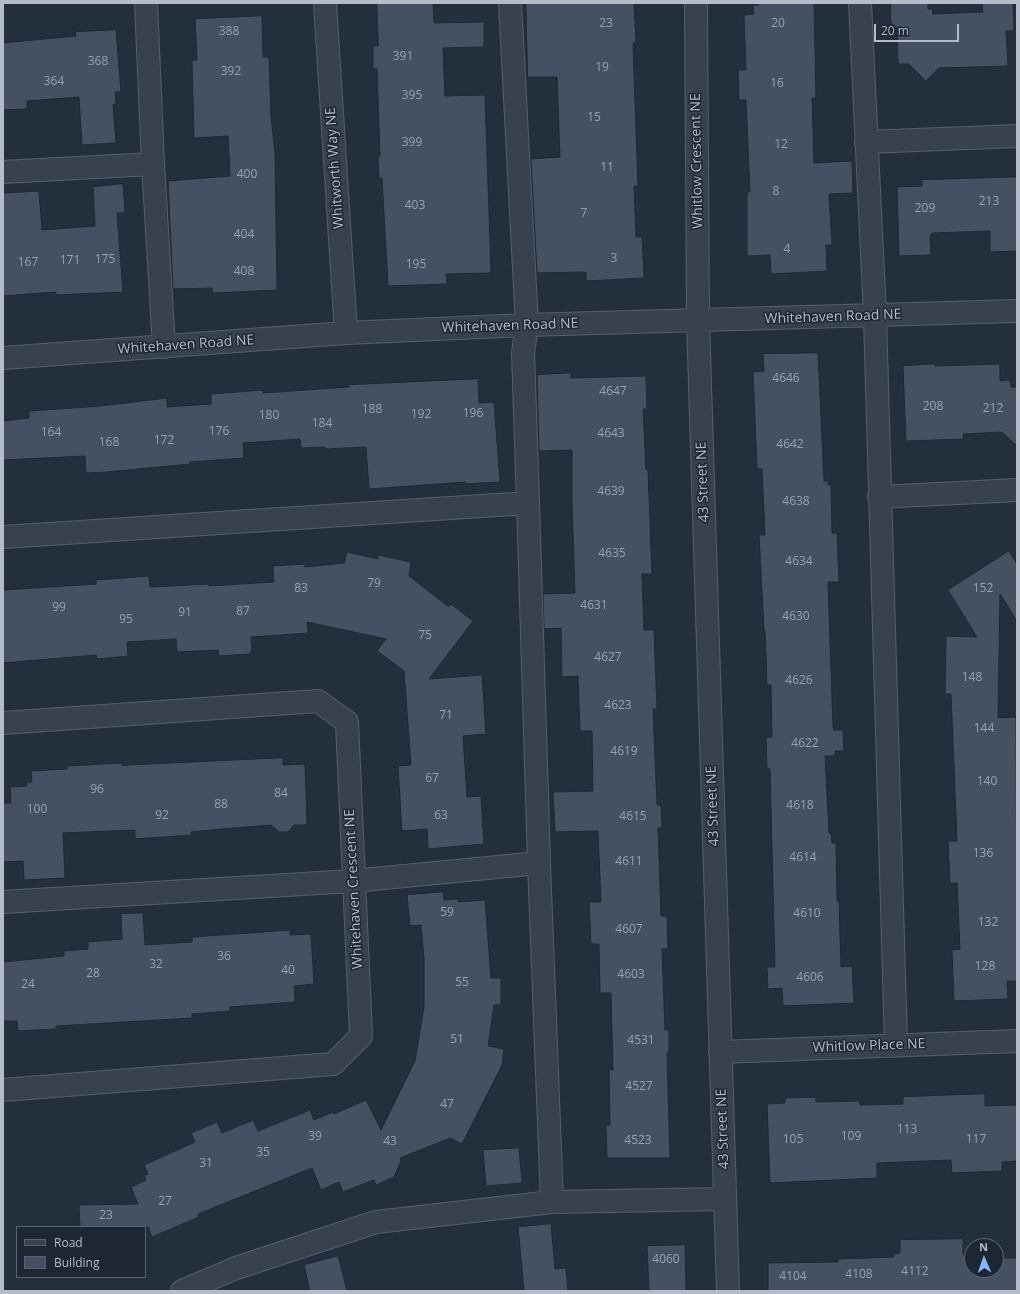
<!DOCTYPE html>
<html>
<head>
<meta charset="utf-8">
<style>
  body { margin:0 }
  #map { position:relative; width:1020px; height:1294px; overflow:hidden; background:#242f3e; font-family:"Open Sans",sans-serif }
  canvas { display:block }
  .frame { position:absolute; inset:0; border:4px solid #b4bcc9; pointer-events:none }
  .legend { position:absolute; left:16px; top:1226px; width:130px; height:52px; box-sizing:border-box; background:#1d2633; border:1px solid #59626f; margin:0; padding:5px 7px; list-style:none; font-size:12px; color:#b4bcc9 }
  .legend li { display:flex; align-items:center; gap:8px; height:20px }
  .legend b { width:20px; border:1px solid #59626f }
  .north { position:absolute; left:964px; top:1238px; width:40px; height:40px; box-sizing:border-box; background:#1d2633; border:1px solid #59626f; border-radius:50%; rotate:358deg; font-size:11px; font-weight:700; line-height:16px; text-align:center; color:#b4bcc9 }
  .north::after { content:''; display:block; margin:auto; width:14px; height:18px; background:#8ab4f8; clip-path:polygon(50% 0,100% 100%,50% 72%,0 100%) }
  .scale { position:absolute; left:874px; top:24px; width:85px; height:18px; box-sizing:border-box; border:2px solid #b4bcc9; border-top:0; padding-left:5px; font-size:12px; line-height:14px; white-space:nowrap; color:#b4bcc9; -webkit-text-stroke:3px #1d2633; paint-order:stroke }
</style>
</head>
<body>
<div id="map">
<canvas width="1020" height="1294"></canvas>
<div class="frame"></div>
<ul class="legend">
<li><b style="height:5px;background:#38414e"></b>Road</li>
<li><b style="height:11px;background:#455162"></b>Building</li>
</ul>
<div class="north">N</div>
<div class="scale">20 m</div>
</div>
<script>
const g = document.querySelector('canvas').getContext('2d');
g.lineJoin = 'round';
function fillPath(path, color) {
  g.fillStyle = color;
  g.fill(path, 'evenodd');
}
function trace(path, color, width, dash) {
  g.strokeStyle = color;
  g.lineWidth = width;
  g.lineCap = dash ? 'butt' : 'round';
  g.setLineDash(dash || []);
  g.stroke(path);
}
function drawText(font, color, halo, rows, align = 'center') {
  g.font = font + ' "Open Sans",sans-serif';
  g.lineWidth = 3;
  g.setLineDash([]);
  g.textBaseline = 'middle';
  g.strokeStyle = halo;
  g.fillStyle = color;
  for (const [text, x, y, turn = 0] of rows) {
    g.save();
    g.translate(x, y);
    g.rotate((+turn || 0) * Math.PI / 180);
    g.textAlign = isNaN(turn) ? turn : align;
    if (halo) g.strokeText(text, 0, 0);
    g.fillText(text, 0, 0);
    g.restore();
  }
}
const building = new Path2D(`
  M377 3H433L434 23 484 22V47L443 48 445 96 485 95 491 273 446 274 447 284 388 286 382 178H379L378 156H380L377 69H373V46H378Z
  M526 3H634L636 41 635 43H633L638 186H634L636 237H642L644 278 586 281V272L537 273 531 159 560 157 557 77H528Z
  M758 3H814L816 98H812L814 163 852 161 853 193 829 194 832 245H826L827 271 771 274 770 255 747 256V192H750L746 100H739L738 70H746L744 15 754 14 753 5H758Z
  M891 3H928V9H932L933 14 983 12 982 3H1013L1014 31H1006L1008 66 939 68 926 81 909 64H898L897 28 891 23Z
  M262 16 263 57H269L271 117 275 153 277 290 213 293 212 288 173 289 168 181 230 176 228 136 194 138 192 60H197L195 19Z
  M116 30 121 92H115L116 104H113L116 143 82 145 79 97 27 101V109L3 110V43L76 36 75 32Z
  M1017 177V251L990 252V231L932 233 933 235H930L931 255 899 256 897 187 922 186V180Z
  M123 184 125 213H117L123 292 56 295V292L3 296V193L39 191 42 230 95 226 93 187Z
  M818 353 824 481H828V485H831L832 533H837L839 582H828L833 727 834 730H843L844 751H835V756H825L829 833H831L832 843H836L837 901H839L841 967 852 966 854 1003 783 1006 782 988 768 989 767 967H775L770 769H767L766 737H772L771 685H767L765 631H764L759 535H765L762 469H757L753 372 764 371 763 354Z
  M935 364V366L1000 364V381L1010 380 1011 387H1017V446L1002 432 963 434 964 439 906 441 903 366Z
  M571 373V378L646 376 647 409H643L646 470H648L652 574H642L644 630H654L657 709H653L657 805H661L662 828H658L661 916H667L668 949H662L665 1030H669V1053H667L670 1158H607L606 1125H610L609 1070H613L611 993H600L599 944H591L589 902H601L598 831 555 832 553 792 593 791 592 731H580L578 676 562 677 561 628 544 629 543 594 575 593 572 504V450L539 451 537 375Z
  M478 379 479 403 494 402 500 482 465 484V482L369 489 366 447 325 449V447L301 448 300 439 243 443 244 458 190 462V464L107 472 86 473 85 456 3 460V421L29 418V411L100 406 167 398V407L211 404V394L263 390V393L349 387V385Z
  M1009 551 1017 564V621L1000 594 998 718 1016 717 1017 981H1007L1008 999 954 1001 952 950 960 949 957 883H950L948 841H957L951 694H945L946 636 977 637 948 590Z
  M347 552 378 559V555L411 562 409 576 449 607 451 604 473 621 429 679 482 675 486 734 463 736 467 797 481 796 484 844 428 849 427 829 402 831 398 766 411 765 404 671 377 651 386 639 307 622 308 633 251 637 252 652H250V654L219 656 218 650 177 652 176 639 127 642 128 656 97 659 96 655 3 663V590L96 584V580L149 576 150 587 209 584V586L274 582 273 566 305 564V567L344 563Z
  M283 758V765L305 764 307 825H294L288 832H279L271 825 221 829 191 832V835L135 839V830L63 833 65 878 24 880 23 861 3 862V803H11L10 787 27 786 26 783 32 782 31 771 67 769V766L122 763V765Z
  M443 892 444 900 458 899V902L485 900 491 978H501V1005H494L488 1046 504 1049 502 1065 462 1144 450 1138 400 1158 401 1161 394 1177 376 1185 374 1180 368 1182 343 1192 339 1182 321 1190 312 1168 198 1214 199 1217 152 1237 148 1227H80L79 1205 138 1204 131 1187 146 1180 144 1175 148 1174 144 1165 195 1142 191 1133 217 1122 222 1133 253 1120 258 1131 310 1110 314 1120 333 1112 334 1114 366 1100 381 1130 415 1061 424 1007V959L421 925 410 926 407 895Z
  M143 913 145 945 192 942V937L250 933 290 930V935L311 934 314 984 294 986 295 1002 230 1007V1011L192 1014V1018L56 1026V1029L18 1031 17 1021H3V962L64 956V951L88 949V942L122 939 121 914Z
  M985 1094V1106L1017 1105V1161L1002 1162V1171L952 1173 951 1160 877 1163V1178L770 1183 767 1104 785 1103V1098L816 1097V1102L860 1101V1105L903 1104V1097Z
  M519 1148 522 1183 486 1186 483 1150Z
  M551 1224 555 1269 566 1268 568 1291H524L518 1227Z
  M963 1239V1255H972V1270H996V1258H1017V1291H768V1263L838 1262V1259L894 1257V1254L900 1253V1240Z
  M685 1245 686 1291H649L647 1246Z
  M338 1256 347 1291H310L304 1265Z`);
fillPath(building, '#455162');
trace(building, '#1f2835', 1);
const minor = new Path2D(`
  M146 3 153 164 164 347
  M325 3 346 333
  M510 3 527 325 523 353 528 503
  M696 3 698 320 728 1291
  M860 3 875 316 896 1045
  M866 142 1017 136
  M3 172 153 164
  M3 358 346 333 527 325 1017 311
  M879 497 1017 490
  M3 537 528 503 539 863 552 1202 376 1222 236 1268 182 1291
  M3 723 318 701 347 722 361 1036 333 1064 3 1090
  M3 902 353 881 539 863
  M720 1052 1017 1041
  M552 1202 724 1199`);
trace(minor, '#565f6c', 24);
trace(minor, '#38414e', 22);
drawText('12px', '#98a1af', null, [
  ["23",606,24],
  ["20",778,24],
  ["388",229,32],
  ["391",403,57],
  ["368",98,62],
  ["19",602,68],
  ["392",231,72],
  ["364",54,82],
  ["16",777,84],
  ["395",412,96],
  ["15",594,118],
  ["399",412,143],
  ["12",781,145],
  ["11",607,168],
  ["400",247,175],
  ["8",776,192],
  ["213",989,202],
  ["403",415,206],
  ["209",925,209],
  ["7",584,214],
  ["404",244,235],
  ["4",787,250],
  ["3",614,259],
  ["175",105,260],
  ["171",70,261],
  ["167",28,263],
  ["195",416,265],
  ["408",244,272],
  ["4646",786,379],
  ["4647",613,392],
  ["208",933,407],
  ["212",993,409],
  ["188",372,410],
  ["196",473,414],
  ["192",421,415],
  ["180",269,416],
  ["184",322,424],
  ["176",219,432],
  ["164",51,433],
  ["4643",611,434],
  ["172",164,441],
  ["168",109,443],
  ["4642",790,445],
  ["4639",611,492],
  ["4638",796,502],
  ["4635",612,554],
  ["4634",799,562],
  ["79",374,584],
  ["83",301,589],
  ["152",983,589],
  ["4631",594,606],
  ["99",59,608],
  ["87",243,612],
  ["91",185,613],
  ["4630",796,617],
  ["95",126,620],
  ["75",425,636],
  ["4627",608,658],
  ["148",972,678],
  ["4626",799,681],
  ["4623",618,706],
  ["71",446,716],
  ["144",984,729],
  ["4622",805,744],
  ["4619",624,752],
  ["67",432,779],
  ["140",987,782],
  ["96",97,790],
  ["84",281,794],
  ["88",221,805],
  ["4618",800,806],
  ["100",37,810],
  ["92",162,816],
  ["63",441,816],
  ["4615",633,817],
  ["136",983,854],
  ["4614",803,858],
  ["4611",629,862],
  ["59",447,913],
  ["4610",807,914],
  ["132",988,923],
  ["4607",629,930],
  ["36",224,957],
  ["32",156,965],
  ["128",985,967],
  ["40",288,971],
  ["28",93,974],
  ["4603",631,975],
  ["4606",810,978],
  ["55",462,983],
  ["24",28,985],
  ["51",457,1040],
  ["4531",641,1041],
  ["4527",639,1087],
  ["47",447,1105],
  ["113",907,1130],
  ["39",315,1137],
  ["109",851,1137],
  ["105",793,1140],
  ["117",976,1140],
  ["4523",638,1141],
  ["43",390,1142],
  ["35",263,1153],
  ["31",206,1164],
  ["27",165,1202],
  ["23",106,1216],
  ["4060",666,1260],
  ["4112",915,1272],
  ["4108",859,1275],
  ["4104",793,1277]
]);
drawText('14px', '#b4bcc9', '#1d2633', [
  ["Whitlow Crescent NE",697,161,-91],
  ["Whitworth Way NE",335,168,-94],
  ["Whitehaven Road NE",833,317,-2],
  ["Whitehaven Road NE",510,326,-2],
  ["Whitehaven Road NE",186,345,-4],
  ["43 Street NE",703,482,-92],
  ["43 Street NE",713,806,-92],
  ["Whitehaven Crescent NE",354,889,-93],
  ["Whitlow Place NE",869,1046,-2],
  ["43 Street NE",723,1129,-92]
]);
</script>
</body>
</html>
